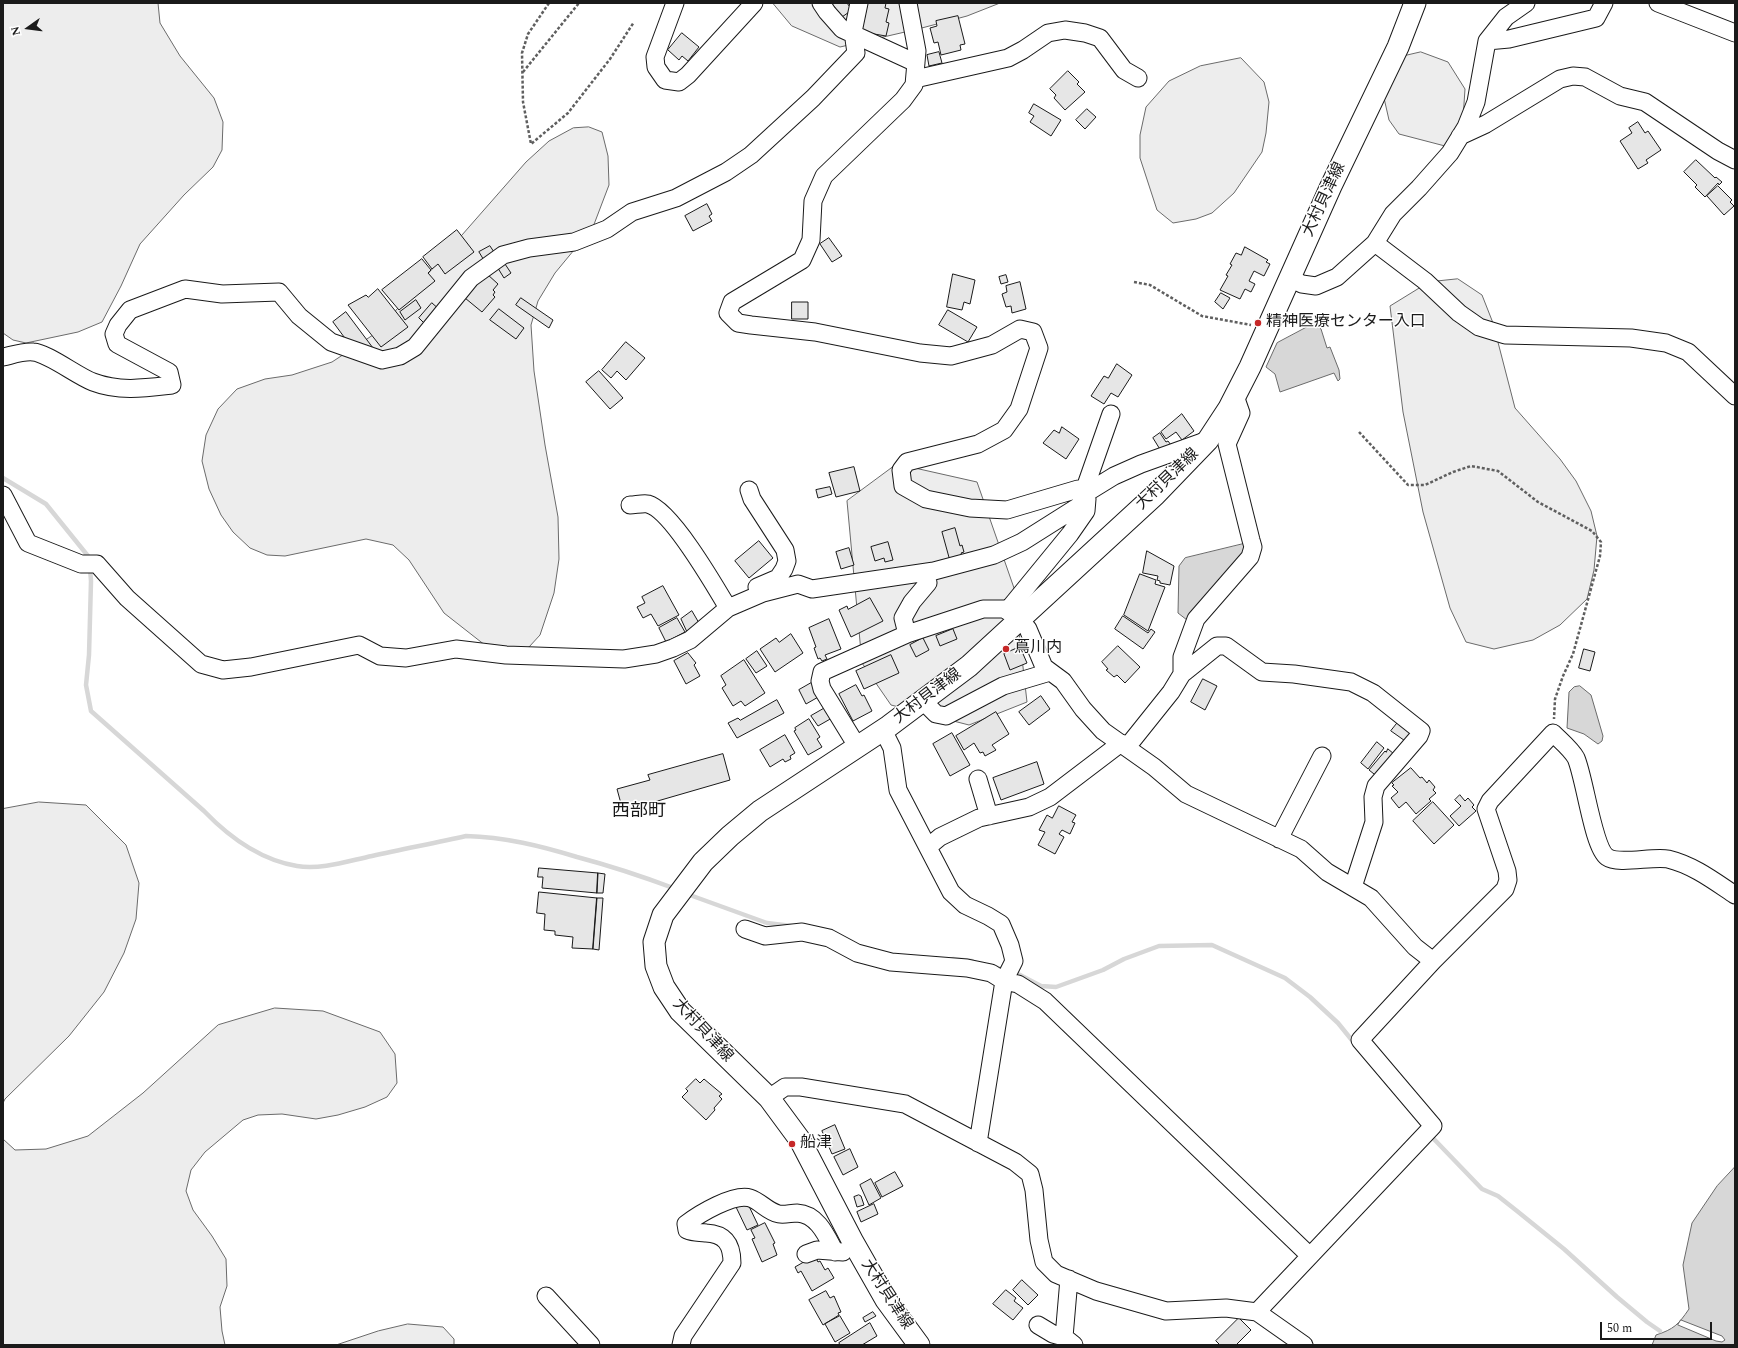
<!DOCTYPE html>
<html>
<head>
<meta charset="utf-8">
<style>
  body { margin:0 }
  #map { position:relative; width:1738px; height:1348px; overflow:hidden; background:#fff; font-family:Spectral,serif }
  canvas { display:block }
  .frame { position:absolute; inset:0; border:4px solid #1a1a1a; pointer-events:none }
  .north { position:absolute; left:8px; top:8px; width:40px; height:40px; -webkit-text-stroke:3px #fff; paint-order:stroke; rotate:256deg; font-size:11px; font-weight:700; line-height:16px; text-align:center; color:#1a1a1a }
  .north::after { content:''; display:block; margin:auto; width:14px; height:18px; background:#1a1a1a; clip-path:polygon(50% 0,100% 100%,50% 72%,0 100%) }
  .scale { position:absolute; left:1600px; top:1322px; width:112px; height:18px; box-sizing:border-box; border:2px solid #1a1a1a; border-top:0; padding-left:5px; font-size:12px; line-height:14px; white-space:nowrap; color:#1a1a1a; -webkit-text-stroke:3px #fff; paint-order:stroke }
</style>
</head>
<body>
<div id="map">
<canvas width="1738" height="1348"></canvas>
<div class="frame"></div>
<div class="north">N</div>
<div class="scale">50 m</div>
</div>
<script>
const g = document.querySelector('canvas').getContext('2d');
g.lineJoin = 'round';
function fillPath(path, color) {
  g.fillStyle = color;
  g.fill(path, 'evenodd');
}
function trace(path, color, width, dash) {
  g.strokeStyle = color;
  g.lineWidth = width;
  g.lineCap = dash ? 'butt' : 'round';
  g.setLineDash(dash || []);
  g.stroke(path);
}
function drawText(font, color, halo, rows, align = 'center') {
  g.font = font + ' Spectral,"Noto Sans JP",serif';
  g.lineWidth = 3;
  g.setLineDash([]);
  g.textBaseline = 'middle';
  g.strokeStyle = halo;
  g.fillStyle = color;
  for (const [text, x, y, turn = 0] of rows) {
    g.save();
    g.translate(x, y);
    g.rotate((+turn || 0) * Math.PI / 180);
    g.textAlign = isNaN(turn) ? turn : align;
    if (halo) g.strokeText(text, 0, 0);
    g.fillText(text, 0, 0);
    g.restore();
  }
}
const built = new Path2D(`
  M3 3H158L160 23 180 56 214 98 223 122 222 150 213 167 184 195 140 244 121 286 102 322 78 332 26 343 13 340 3 333Z
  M773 3H1000L967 16 918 29 840 47 792 26Z
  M1421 52 1448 62 1465 89 1463 119 1445 146 1399 134 1389 120 1384 98 1400 57Z
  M1241 58 1264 82 1269 102 1266 133 1262 152 1234 193 1212 213 1196 219 1173 223 1157 210 1140 158V135L1146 107 1169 81 1200 66Z
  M589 127 602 132 608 156 609 185 593 227 555 273 538 301 531 325 534 371 545 445 558 517 559 559 554 593 540 635 529 647 504 660 444 613 409 560 393 545 366 539 285 556 267 555 250 548 233 532 221 515 209 489 202 461 206 435 218 409 237 389 265 379 292 375 332 362 376 333 526 162 549 141 573 128Z
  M1458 279 1482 295 1493 323 1515 408 1560 459 1576 481 1591 511 1597 536 1594 570 1587 599 1560 625 1533 640 1494 649 1466 642 1450 608 1423 512 1403 412 1390 306 1429 282Z
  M897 464 977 482 1014 588 1027 702 969 725 891 705 862 663 847 501Z
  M39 802 86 805 126 845 139 883 136 919 124 953 104 992 69 1036 5 1099 3 1103V809Z
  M275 1008 323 1011 380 1032 395 1054 397 1083 387 1097 365 1107 338 1115 316 1119 282 1114 258 1115 243 1120 205 1152 191 1170 186 1191 193 1210 212 1236 226 1259 227 1286 220 1307 222 1331 225 1345H3V1139L15 1150 46 1149 88 1136 143 1093 218 1025Z
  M408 1324 443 1327 454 1339V1345H336L378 1331Z`);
fillPath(built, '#ededed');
trace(built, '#6a6a6a', 1);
const water = new Path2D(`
  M1315 323 1321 329 1327 348 1330 347 1339 370 1340 379 1338 381 1334 373 1280 392 1275 374 1266 367 1277 343Z
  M1243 544 1248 549 1187 620 1178 613 1179 566 1185 558Z
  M1580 686 1591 695 1603 736 1602 741 1598 744 1584 734 1567 728 1569 692 1574 687Z
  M1735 1167V1345H1652L1656 1335C1674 1329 1678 1325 1689 1309L1683 1265 1692 1223 1717 1186Z`);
fillPath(water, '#d7d7d7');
trace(water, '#6a6a6a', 1);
const pier = new Path2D(`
  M1681 1320 1722 1336 1725 1340 1722 1342 1716 1341 1678 1325Z`);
fillPath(pier, '#fff');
trace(pier, '#6a6a6a', 1);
trace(new Path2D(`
  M3 478 46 504 88 556 89 561
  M90 568 91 581 89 655 86 685 91 711 204 811C229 837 261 860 297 866 321 870 348 861 372 856 403 849 435 843 466 836 505 837 541 846 577 857 611 866 644 877 676 889
  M687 894 767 923 792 926
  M953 959 972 961
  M994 967 1020 975 1041 986 1056 987 1103 970 1124 959 1159 946 1212 945 1285 978 1310 997 1338 1023 1355 1044
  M1430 1135 1482 1189 1498 1196 1517 1211 1564 1249 1617 1297 1647 1322 1660 1331`), '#d7d7d7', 4.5);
const building = new Path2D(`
  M832 3H847L852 10 842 17Z
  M868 3H886L885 8 889 9 886 22 889 23 886 36 862 32Z
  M958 16 965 44 960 45 961 50 941 55 938 42 934 43 930 28 937 26 936 21Z
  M682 33 699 47 688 61 682 56 679 60 668 50Z
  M939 52 942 63 929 66 927 55Z
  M1068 71 1079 82 1077 84 1085 92 1065 110 1054 98 1056 95 1050 89Z
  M1034 104 1061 120 1051 136 1030 122 1034 116 1029 113Z
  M1087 109 1096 117 1085 129 1076 120Z
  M1638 122 1645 133 1648 131 1661 150 1646 160 1648 163 1638 169 1620 141 1632 133 1629 128Z
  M1696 160 1715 178 1716 177 1722 182 1719 185 1718 183 1705 197 1695 187 1697 185 1684 172Z
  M1718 186 1732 200 1730 202 1734 206 1724 215 1707 196Z
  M707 204 712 214 709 216 712 221 693 231 685 216Z
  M457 230 474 252 445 274 438 264 432 269 423 257Z
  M829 238 842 256 832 262 820 244Z
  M490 246 496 255 485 262 479 252Z
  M1245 247 1268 260 1266 262 1270 264 1264 276 1254 271 1249 281 1255 284 1251 292 1245 289 1240 299 1220 290 1228 276 1226 275 1232 265 1230 264 1236 253 1241 255Z
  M422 259 431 270 428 273 435 281 399 310 382 290Z
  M503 261 511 273 504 278 496 265Z
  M487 274 498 284 493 290 495 292 493 295 495 297 482 312 465 298Z
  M953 274 975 280 970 304 964 302 962 310 947 307Z
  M1006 275 1008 282 1001 284 999 277Z
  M1020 282 1026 309 1012 313 1011 306 1006 307 1002 294 1007 292 1006 286Z
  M378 289 408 327 381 347 348 305 366 295 368 297Z
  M1221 293 1230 298 1223 309 1215 302Z
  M521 298 553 320 549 328 516 305Z
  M416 300 421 308 405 320 400 312Z
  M792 302H808V319H792Z
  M432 303 440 310 426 325 419 318Z
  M499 309 524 328 516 339 490 320Z
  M948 310 977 327 968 342 939 325Z
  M346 312 373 348 368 352 350 345 333 322Z
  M626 342 645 358 626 380 617 371 611 378 602 370Z
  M1117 364 1132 375 1118 397 1111 393 1104 404 1091 396 1104 376 1108 378Z
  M599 371 623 398 610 409 586 382Z
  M1182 414 1194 431 1182 440 1176 432 1166 439 1161 432Z
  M1062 427 1079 439 1066 459 1043 443 1054 430 1059 433Z
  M1160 433 1166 442 1168 441 1171 445 1161 451 1153 438Z
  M854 467 860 491 836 497 829 473Z
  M830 487 832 494 818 498 816 490Z
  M955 528 960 546 962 545 964 552 961 553 963 557 950 561 942 532Z
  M759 541 773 558 749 578 735 561Z
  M888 542 893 560 885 562 884 558 875 561 871 547Z
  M849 548 854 565 841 569 836 552Z
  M1147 551 1174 566 1170 585 1160 583V581L1157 580 1158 576 1143 573Z
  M1140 574 1156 580 1155 584 1165 587 1148 631 1124 615Z
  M663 586 679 615 658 626 651 614 643 618 637 607 645 603 642 597Z
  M870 598 883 621 851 637 839 610 847 606 848 609Z
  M692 611 699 623 693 626 694 628 687 632 681 619Z
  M1123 616 1148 633 1151 629 1155 632 1143 649 1115 629Z
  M677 618 685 632 666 642 659 628Z
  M829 619 841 649 825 655 827 659 822 661 820 658 818 659 814 648 816 647 809 628Z
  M953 629 957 639 940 646 936 636Z
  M791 634 803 653 775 672 760 649 776 638 779 642Z
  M923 638 929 650 916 657 910 645Z
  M1118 646 1140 667 1125 683 1117 675 1114 677 1106 670 1108 669 1102 662Z
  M1020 647 1027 663 1010 670 1004 654Z
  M1584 649 1595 652 1590 671 1579 668Z
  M757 651 767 666 756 673 746 659Z
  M688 653 696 663 694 665 700 676 686 684 674 661Z
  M891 655 899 673 864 689 856 671Z
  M744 660 765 693 745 706 741 701 733 706 722 688 726 685 721 676Z
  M1203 679 1217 686 1205 710 1191 702Z
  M813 682 820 696 806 704 799 690Z
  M856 685 862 696 864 695 872 711 853 721 839 694Z
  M1041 696 1050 709 1029 725 1019 712Z
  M777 700 784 713 737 738 728 723 738 718 740 720Z
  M825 708 832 718 818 726 811 716Z
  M996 712 1009 734 992 745 996 750 985 756 983 752 980 753 974 743 964 750 956 736Z
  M809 719 820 737 817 739 822 747 808 755 794 731 796 730 795 728Z
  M1399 721 1414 733 1408 743 1391 731Z
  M952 733 970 765 950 776 933 744Z
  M785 735 795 753 790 756 791 759 785 762 783 759 770 767 760 750Z
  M1377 742 1384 748 1368 769 1361 763Z
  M1388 749 1394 754 1379 778 1369 770 1385 751 1386 752Z
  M723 754 730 780 623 811 617 789 650 780 648 775Z
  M1037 762 1044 784 1001 800 993 778Z
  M1411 768 1420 778 1422 777 1427 783 1429 780 1435 787 1433 790 1436 793 1429 799 1431 801 1416 814 1406 802 1399 808 1391 798 1398 792 1392 786 1394 785 1392 783Z
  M1460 795 1465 801 1468 798 1474 805 1472 807 1476 811 1459 826 1450 816 1461 806 1455 800Z
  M1433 802 1454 825 1434 844 1413 821Z
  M1059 806 1076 815 1072 822 1075 823 1070 834 1062 830 1059 834 1064 837 1055 854 1038 845 1045 832 1039 830 1047 815 1052 818Z
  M539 868 598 873 597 893 542 888 543 877H538Z
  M598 873 605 874 603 893H597Z
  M539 892 597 898 593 949 572 948 573 937 555 935V931L544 930 545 914 537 913Z
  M597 898H603L599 950 593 949Z
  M696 1079 700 1083 704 1079 722 1094 719 1096 722 1099 714 1108 715 1110 706 1120 682 1097 688 1091 686 1089Z
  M835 1125 845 1149 832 1154 822 1131Z
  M850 1149 858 1167 843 1175 834 1157Z
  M895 1172 903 1186 882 1197 875 1183Z
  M871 1179 881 1198 869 1205 860 1185Z
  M859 1195 861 1196 864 1205 857 1207 854 1197Z
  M747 1202 758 1225 747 1230 736 1207Z
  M874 1204 878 1214 861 1222 857 1212Z
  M765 1223 775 1243 773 1244 777 1255 762 1262 752 1239 755 1238 751 1230Z
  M816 1258 818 1262 820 1261 825 1270 828 1268 834 1278 812 1291 801 1271 798 1273 795 1267 809 1259Z
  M1022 1280 1038 1295 1028 1305 1013 1290Z
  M1006 1290 1016 1298 1014 1301 1023 1308 1013 1320 993 1304Z
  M826 1291 830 1298 834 1296 841 1312 838 1313 839 1315 823 1325 809 1300Z
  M873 1312 876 1316 865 1322 863 1318Z
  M840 1316 850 1333 835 1342 825 1324Z
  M1239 1318 1251 1330 1236 1345H1220L1216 1341Z
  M870 1323 877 1336 862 1345H840L839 1343Z`);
fillPath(building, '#e6e6e6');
trace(building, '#1a1a1a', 1);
const minor = new Path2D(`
  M675 3 655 57 656 67 665 80 679 82 688 75 754 3
  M821 3 827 12 842 29 916 63
  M908 3 917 51 914 85 903 100 824 176 813 201 811 240 802 260 732 302 728 313 738 323 751 325 815 332 920 353 951 356 992 345 1020 329 1033 332 1039 348 1019 409 1004 430 978 444 907 462 901 470 903 486 926 499 970 508 1007 510 1078 489 1088 492
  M1658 3 1735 33
  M1487 41 1509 39 1596 18 1604 3
  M915 79 1008 58 1023 50 1048 33 1065 30 1085 33 1100 38 1124 70 1138 78
  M1460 136 1486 124 1560 79 1573 76 1585 77 1620 96 1645 102 1718 151 1735 160
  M1375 243 1425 281 1459 313 1479 327 1505 335 1631 338 1666 343 1688 352 1735 396
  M1289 278 1302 284 1316 286 1337 277 1375 243 1393 214 1419 188 1450 153 1466 127 1476 102 1487 41 1506 17 1526 3
  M3 357C12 355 24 351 33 352 48 353 77 376 93 382 119 392 146 388 172 385L169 372 117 344 114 334 118 325 130 310 185 289 222 294 279 292 299 316 331 342 382 360 400 356 415 347 471 278 503 255 529 248 574 242 607 229 632 212 676 198 726 172 751 155 813 98 856 53 853 32 859 3
  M749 490 752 499 785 550 787 561 784 569 778 578 757 587
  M1084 491 1111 414
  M3 495 28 543 81 564H97L127 598 201 664 223 670 251 667 359 645 380 656 406 658 456 649 506 655 624 659 656 654 673 648 690 640 728 608 763 593 798 584 812 589 934 571 994 555 1022 542 1079 506 1088 492 1114 476 1141 464 1208 440
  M630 505C635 505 643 503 648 504 671 510 715 586 728 608
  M1007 611 1070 534 1086 511 1087 499
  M907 634 903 618 912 602 928 583 926 572
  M1182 674 1217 646H1226L1262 672 1294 674 1351 682 1373 693 1421 731 1419 736 1376 786 1373 797 1374 822 1353 887
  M923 701 936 714 946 716 1003 686 1050 672
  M883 730 892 748 898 790 951 892 965 905 988 916 1001 924 1010 945 1014 961 1004 981 978 1143
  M857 746 822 689 820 681 822 672 907 634 983 609H1004L1020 619 1028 629 1044 667 1063 681 1083 709 1103 731 1154 767 1186 794 1301 849 1327 872 1371 898 1415 947 1433 961
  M1127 747 1171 692 1182 674V657L1196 619 1250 557 1253 547 1251 540 1227 444 1241 413 1235 396
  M978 779 989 816
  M1279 839 1322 756
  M928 847 940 837 979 818 1029 807 1050 797 1121 743
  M745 929 765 936 802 932 829 938 857 953 891 962 967 968 991 973 1004 981 1018 984 1045 1001 1310 1256
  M769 1098 785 1087H801L905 1104 1015 1162 1030 1174 1034 1190 1039 1240 1044 1262 1056 1274 1096 1291 1166 1311 1226 1308 1257 1312 1304 1345
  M806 1254 817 1250 843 1252
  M1069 1279 1064 1337 1074 1345
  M546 1296 591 1345
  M1257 1312 1433 1126 1360 1040 1433 961 1505 889 1508 880 1507 871 1486 809 1490 801 1553 733C1561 741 1571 749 1576 758 1585 779 1593 847 1607 857 1618 865 1653 856 1668 859 1693 865 1714 881 1735 895
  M1038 1325 1053 1334 1064 1337
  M681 1345 683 1336 732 1263C732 1244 725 1234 706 1233 699 1232 694 1233 687 1230L686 1224C699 1214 734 1193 750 1198 760 1201 768 1212 779 1214 785 1215 791 1213 797 1213 818 1214 827 1237 835 1252`);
const major = new Path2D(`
  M919 1345 886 1300 853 1242 800 1140 769 1098 680 1011 664 987 656 966 654 942 663 915 703 862 730 836 760 811 889 726 969 666 1155 495 1208 440 1229 408 1250 367 1331 186 1398 47 1415 3`);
trace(minor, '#1a1a1a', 19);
trace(major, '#1a1a1a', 23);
trace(new Path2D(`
  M549 3 528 34 522 53 523 102 531 144 568 113 610 59 634 22
  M523 72 579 3
  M1134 282 1150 285 1202 316 1251 325
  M1359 432 1408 485H1425L1453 472 1471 466 1498 471 1538 502 1592 531 1601 542 1600 556 1573 654 1563 676 1555 699 1554 719`), '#5f5f5f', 2.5, [3, 2]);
trace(minor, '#fff', 17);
trace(major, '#fff', 21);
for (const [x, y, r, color] of [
  [1258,323,4,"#c62828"],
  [1006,649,4,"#c62828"],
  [792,1144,4,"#c62828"]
]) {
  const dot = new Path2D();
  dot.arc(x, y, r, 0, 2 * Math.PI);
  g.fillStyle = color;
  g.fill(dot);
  trace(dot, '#fff', 1.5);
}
drawText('16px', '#1a1a1a', '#fff', [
  ["大村貝津線",1325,200,-65],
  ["大村貝津線",1168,480,-44],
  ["大村貝津線",928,697,-37],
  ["大村貝津線",702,1031,47],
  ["大村貝津線",886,1295,57]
]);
drawText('16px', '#1a1a1a', '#fff', [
  ["精神医療センター入口",1266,323],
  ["蔦川内",1014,649],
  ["船津",800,1144]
], 'left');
drawText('18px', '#1a1a1a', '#fff', [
  ["西部町",639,812]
]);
</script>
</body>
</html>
